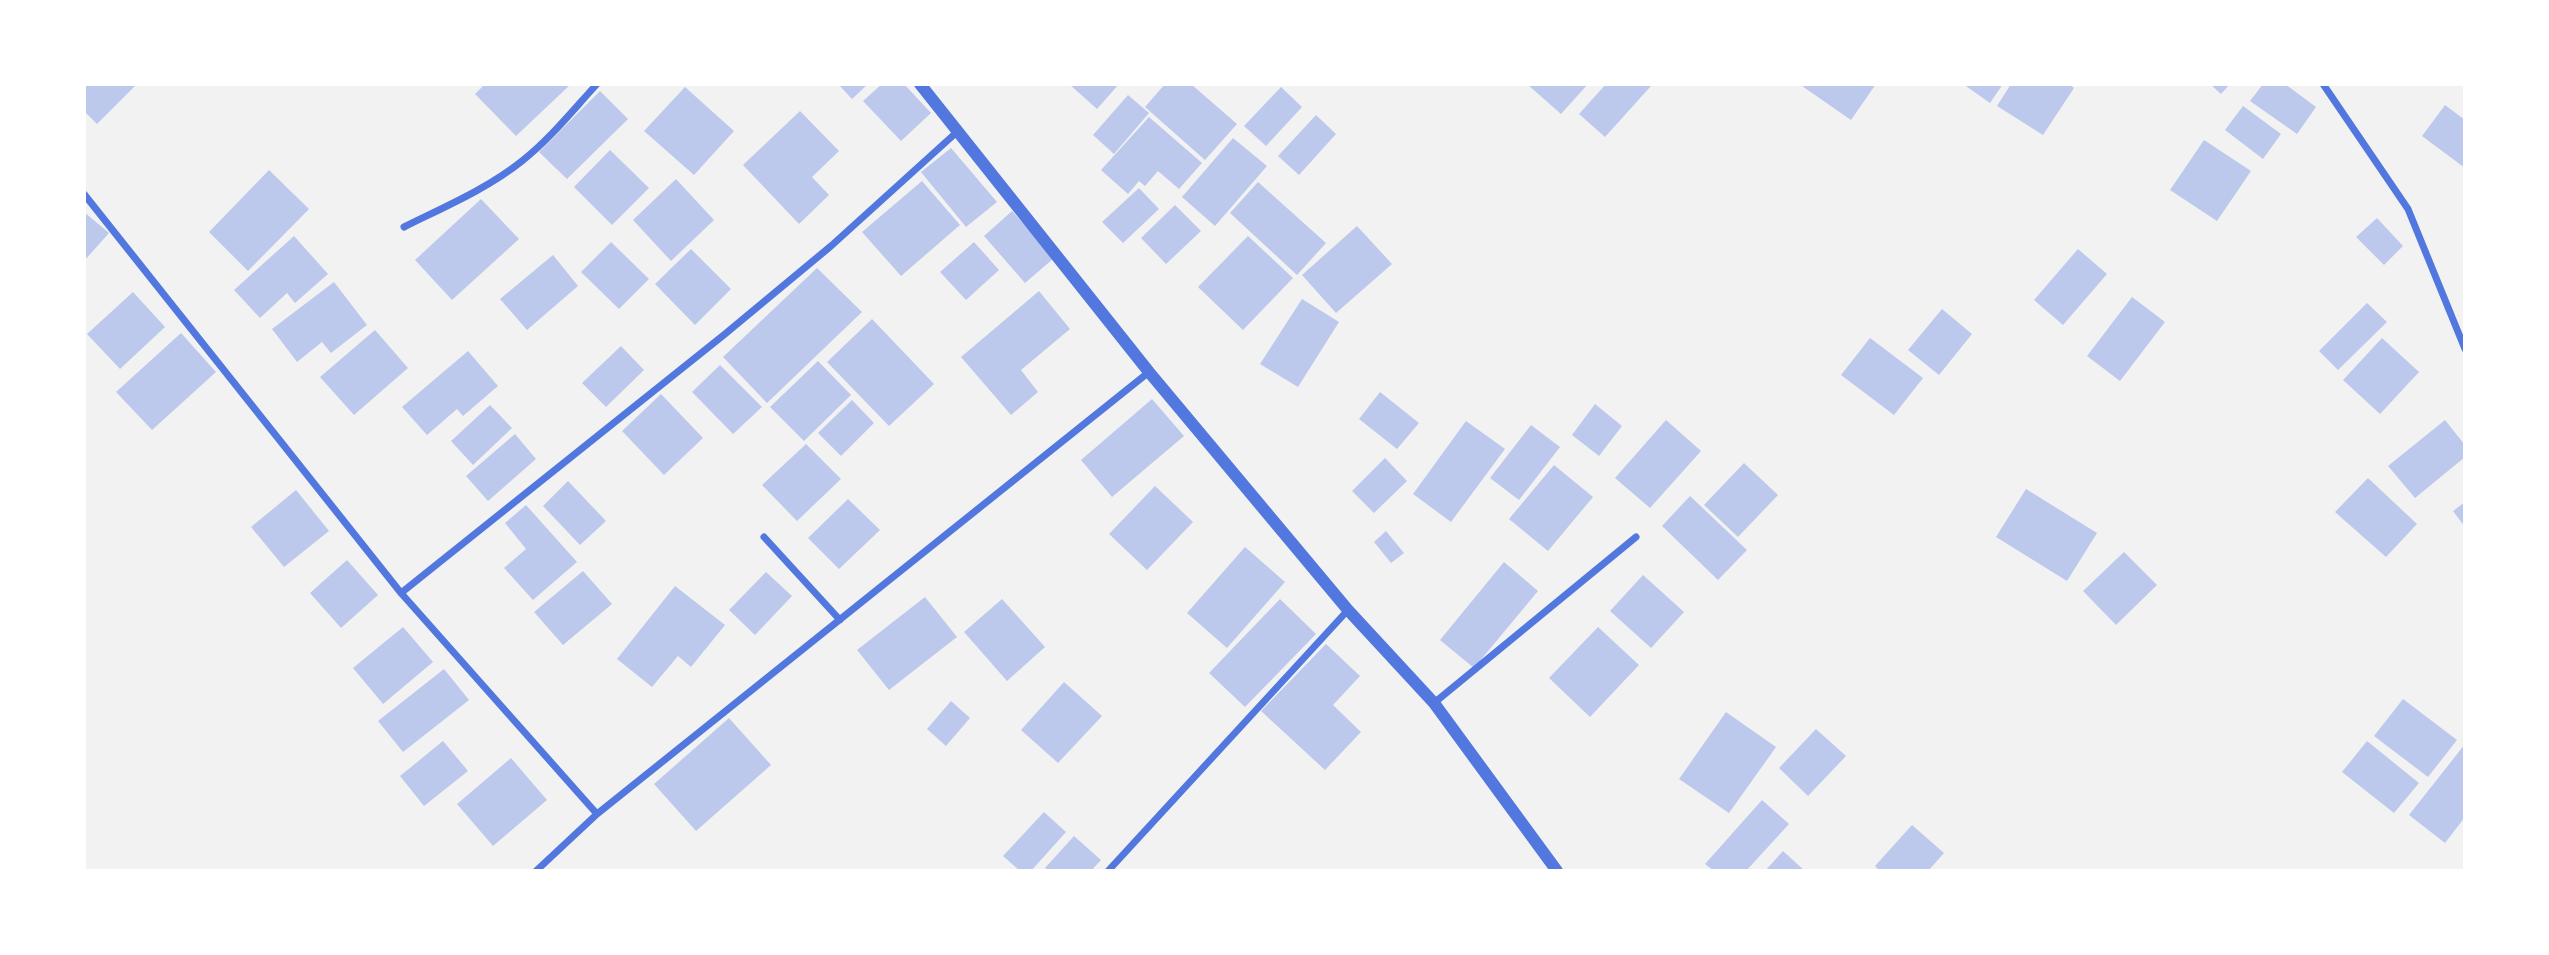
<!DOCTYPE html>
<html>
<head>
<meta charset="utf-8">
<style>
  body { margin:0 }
  #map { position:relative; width:2549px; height:955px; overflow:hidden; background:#f2f2f2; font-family:Commissioner,sans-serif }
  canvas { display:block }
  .frame { position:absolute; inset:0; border:86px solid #fff; pointer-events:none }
</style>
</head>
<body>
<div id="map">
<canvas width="2549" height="955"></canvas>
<div class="frame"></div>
</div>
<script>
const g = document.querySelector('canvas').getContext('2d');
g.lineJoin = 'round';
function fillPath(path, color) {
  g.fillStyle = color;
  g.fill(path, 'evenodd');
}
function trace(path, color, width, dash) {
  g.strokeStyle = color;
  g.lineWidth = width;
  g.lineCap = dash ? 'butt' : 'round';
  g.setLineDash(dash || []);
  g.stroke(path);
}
fillPath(new Path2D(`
  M84 84H137L97 124 84 111Z
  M485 84H571L516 136 475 94Z
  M838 84H868L852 99Z
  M882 84H904L931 113 901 141 863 101Z
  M1069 84H1119L1097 109Z
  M1165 84H1191L1237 124 1205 160 1145 107Z
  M1527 84H1588L1561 114Z
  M1606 84 1651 86 1605 137 1579 114Z
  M1804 84H1876L1851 120 1802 86Z
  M1963 84H2003L1990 103Z
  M2011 84H2068L2074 88 2043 135 1997 106Z
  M2210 84H2230L2221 94Z
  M2263 84H2285L2316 107 2297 134 2250 101Z
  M685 87 734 131 694 175 644 131Z
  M1281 87 1302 107 1266 146 1244 126Z
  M600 91 628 119 567 179 539 152Z
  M1128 95 1149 113 1114 154 1093 135Z
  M2445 105 2465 120V168L2422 136Z
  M2243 106 2281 134 2263 159 2225 130Z
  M800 111 839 151 812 177 829 195 799 224 743 165Z
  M1316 115 1336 134 1299 175 1278 156Z
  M1149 117 1202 163 1179 189 1158 171 1145 186 1139 181 1128 194 1101 170Z
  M1233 138 1267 166 1215 226 1182 197Z
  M2204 140 2251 171 2217 221 2170 190Z
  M951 148 997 202 966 227 921 172Z
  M610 150 649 188 612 225 574 187Z
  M269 170 309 209 248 271 209 232Z
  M676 179 714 220 671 261 633 220Z
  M922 181 960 225 901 276 862 232Z
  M1258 182 1326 243 1297 275 1230 213Z
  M1139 188 1159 209 1123 243 1102 222Z
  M481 199 519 239 452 300 415 260Z
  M1175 205 1201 231 1166 264 1141 238Z
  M1012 211 1054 258 1025 283 984 236Z
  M84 212 109 233 84 261Z
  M2377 218 2403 246 2384 265 2356 237Z
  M1357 226 1392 264 1336 313 1302 275Z
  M294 236 328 274 295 303 287 293 260 318 234 290Z
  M1248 236 1293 278 1243 330 1198 287Z
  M611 242 649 279 619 309 581 272Z
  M974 242 999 270 966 300 940 272Z
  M691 249 731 289 695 325 655 284Z
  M2078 249 2107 274 2063 325 2034 300Z
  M553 255 578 286 527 330 500 299Z
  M817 268 862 312 767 403 723 357Z
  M334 282 367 325 331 353 322 342 297 362 272 329Z
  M1039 291 1070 329 1021 370 1038 392 1011 415 961 357Z
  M133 292 165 327 120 369 87 334Z
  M2132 297 2165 322 2120 381 2087 356Z
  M1302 299 1339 322 1298 387 1260 364Z
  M2367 303 2387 322 2338 370 2319 351Z
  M1942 309 1972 334 1939 375 1908 350Z
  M872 319 934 384 889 426 827 362Z
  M375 330 408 368 354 415 320 377Z
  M181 333 216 372 152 430 116 392Z
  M1870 338 1923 378 1894 415 1841 375Z
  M2382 338 2419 372 2380 414 2343 380Z
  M621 346 644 370 606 407 582 383Z
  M468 351 498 386 463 416 457 409 427 435 402 407Z
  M818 361 851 395 804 441 770 407Z
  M720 365 762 407 733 434 692 392Z
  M1380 392 1419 423 1397 449 1359 419Z
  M661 394 703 438 664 475 622 431Z
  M1152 399 1184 436 1112 497 1081 460Z
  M852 400 874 423 841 456 818 433Z
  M1595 404 1622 426 1599 456 1572 435Z
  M490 405 512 428 473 465 451 441Z
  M1666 420 1701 451 1650 508 1615 478Z
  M2445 420 2465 445V457L2415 498 2388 466Z
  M1466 421 1505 449 1451 522 1413 494Z
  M1531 425 1560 447 1519 500 1490 478Z
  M515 434 536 459 488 501 466 476Z
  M806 444 841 479 797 521 762 485Z
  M1385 458 1407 481 1374 513 1352 491Z
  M1744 463 1778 495 1738 537 1704 505Z
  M1554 465 1593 497 1548 551 1509 519Z
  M2368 478 2417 524 2386 557 2335 512Z
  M568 481 606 521 580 545 543 506Z
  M1155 486 1193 522 1147 570 1109 534Z
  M2026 489 2097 533 2067 581 1996 537Z
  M296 490 329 531 284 567 251 527Z
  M1690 496 1747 550 1718 580 1662 526Z
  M848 499 880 530 839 569 808 538Z
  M2465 502V527L2453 511Z
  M526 505 577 562 533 600 504 568 526 549 505 523Z
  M1386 531 1404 553 1391 563 1374 542Z
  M1245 547 1285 582 1227 648 1187 613Z
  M2124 552 2157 585 2116 625 2083 591Z
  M347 560 378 595 341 628 310 593Z
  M1504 562 1538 591 1474 668 1440 640Z
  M583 571 612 604 563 645 534 612Z
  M766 572 792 596 755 635 729 610Z
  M1643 575 1684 612 1651 648 1610 611Z
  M675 586 725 625 691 667 678 656 652 687 617 659Z
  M925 597 957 637 889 690 857 650Z
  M1002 599 1045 647 1007 681 964 632Z
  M1280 599 1316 634 1245 707 1209 673Z
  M403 627 433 662 383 704 353 668Z
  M1598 627 1639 665 1590 717 1549 678Z
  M1326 644 1360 676 1333 705 1361 732 1325 770 1261 711Z
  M444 669 469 700 403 752 378 721Z
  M1064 682 1102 716 1058 763 1021 730Z
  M2403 699 2457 740 2428 777 2374 736Z
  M951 701 970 718 946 746 927 729Z
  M1726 712 1776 747 1729 813 1679 779Z
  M729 718 771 765 696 831 654 784Z
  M1816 729 1846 756 1808 796 1779 768Z
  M443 741 468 771 424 806 400 776Z
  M2367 741 2419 783 2394 813 2342 772Z
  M2465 744V817L2445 843 2409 815Z
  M511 758 547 800 493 846 457 804Z
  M1762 800 1789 824 1746 871H1714L1705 864Z
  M1044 812 1066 832 1031 871H1020L1003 856Z
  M1912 825 1944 853 1928 871H1880L1875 866Z
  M1074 836 1101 860 1091 871H1049L1045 868Z
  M1783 851 1805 871H1765Z`), '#bdc9ec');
trace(new Path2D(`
  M2323 84 2408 209 2465 349
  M84 194 401 593 597 814
  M404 227C444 207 487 189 522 161 550 139 573 110 597 84
  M764 537 840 620
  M401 593 725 334 831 246 958 131
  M1434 703 1636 537
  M536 871 597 814 1149 372
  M1108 871 1348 610`), '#5277de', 7);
trace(new Path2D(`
  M920 84 1149 372 1348 610 1434 703 1557 871`), '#5277de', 12);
</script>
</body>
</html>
